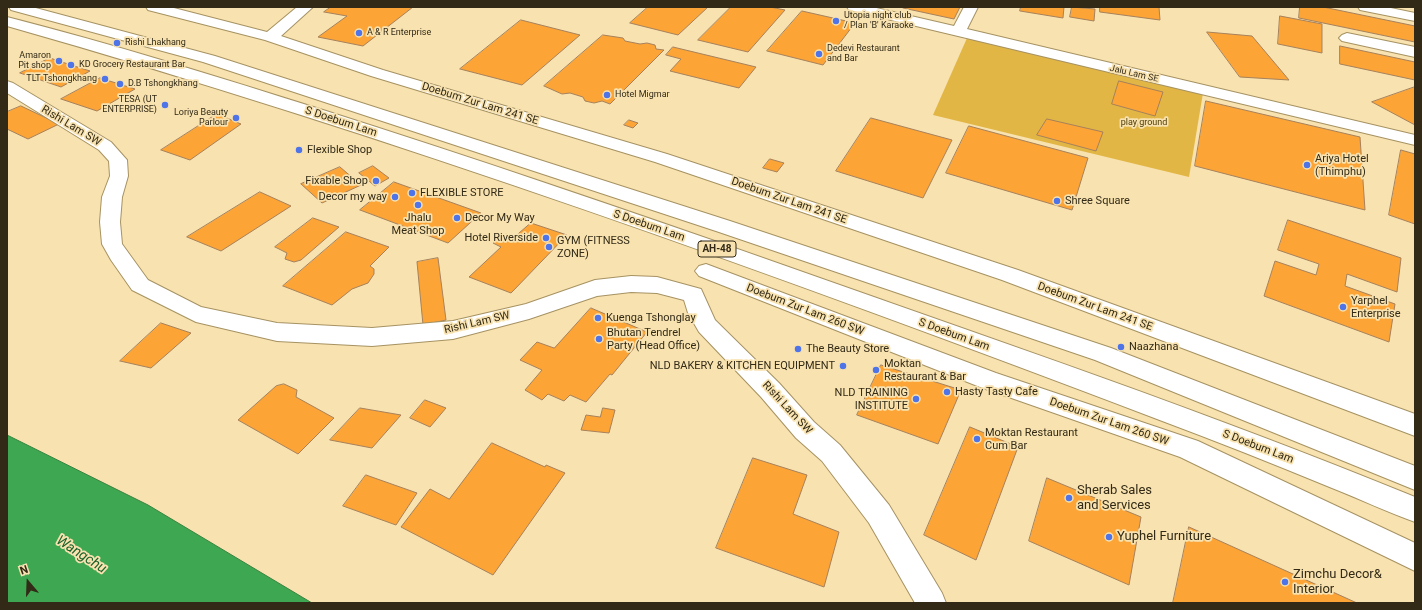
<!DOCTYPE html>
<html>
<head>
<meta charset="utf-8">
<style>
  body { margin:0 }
  #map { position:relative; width:1422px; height:610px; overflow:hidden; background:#f8e2b0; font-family:Roboto,sans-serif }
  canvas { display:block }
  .frame { position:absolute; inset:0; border:8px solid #322a16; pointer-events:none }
  .north { position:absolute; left:8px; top:562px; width:40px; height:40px; -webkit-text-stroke:3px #f8e2b0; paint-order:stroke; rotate:341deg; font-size:11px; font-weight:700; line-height:16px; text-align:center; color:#322a16 }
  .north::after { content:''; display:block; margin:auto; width:14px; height:18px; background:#322a16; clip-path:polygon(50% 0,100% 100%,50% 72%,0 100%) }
</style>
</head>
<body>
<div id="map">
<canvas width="1422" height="610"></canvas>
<div class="frame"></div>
<div class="north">N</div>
</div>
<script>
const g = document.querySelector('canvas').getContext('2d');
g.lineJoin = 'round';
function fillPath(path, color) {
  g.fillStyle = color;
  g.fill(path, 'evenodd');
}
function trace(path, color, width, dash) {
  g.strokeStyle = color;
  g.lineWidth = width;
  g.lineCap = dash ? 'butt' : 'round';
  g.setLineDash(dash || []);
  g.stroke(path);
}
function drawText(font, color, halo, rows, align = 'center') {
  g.font = font + ' Roboto,sans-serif';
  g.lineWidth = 3.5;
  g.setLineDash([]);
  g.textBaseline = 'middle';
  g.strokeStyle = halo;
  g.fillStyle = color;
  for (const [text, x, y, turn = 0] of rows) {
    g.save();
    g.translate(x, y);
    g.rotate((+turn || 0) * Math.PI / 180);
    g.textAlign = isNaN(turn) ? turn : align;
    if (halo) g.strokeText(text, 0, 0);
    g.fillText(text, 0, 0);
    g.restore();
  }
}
fillPath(new Path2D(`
  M967 38 1203 93 1189 177 933 115Z`), '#e2b645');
const water = new Path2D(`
  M7 435 148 505 312 603H7Z`);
fillPath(water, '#3da752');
trace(water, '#3a8240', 1);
const building = new Path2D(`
  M331 7H413L363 46 318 37 347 16 324 12Z
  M648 7H708L678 35 630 23Z
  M731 7H770L785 10 748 52 698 40Z
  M903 7H960L954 19 903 8Z
  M1021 7H1064L1063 18 1020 11Z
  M1072 7 1095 9 1094 21 1070 17Z
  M1100 7H1159L1160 20 1100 12Z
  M1300 7H1323L1415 26V42L1299 18Z
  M802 11 855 23 823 65 767 51Z
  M1280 16 1322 24V53L1278 44Z
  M521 20 580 35 522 85 460 69Z
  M1207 32 1252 36 1289 80 1240 77Z
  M603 35 623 38 625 41 640 44 647 43 655 45 656 49 664 50 610 104 602 101 594 103 585 101 583 97 570 93 562 94 544 86Z
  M1340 46 1415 62V80L1340 64Z
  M673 47 756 67 739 88 670 71 681 59 666 55Z
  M50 58 71 65 90 71 61 87 20 73Z
  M100 78 135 89 97 111 61 99Z
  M1119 81 1163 92 1155 116 1112 104Z
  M1415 87V125L1372 102Z
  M1206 101 1360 137 1365 210 1195 166Z
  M21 106 59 124 28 139 7 129V112Z
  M217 114 241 124 190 160 161 150Z
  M871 118 952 140 923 198 836 171Z
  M1047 119 1103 132 1096 151 1037 135Z
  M629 120 638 123 633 128 624 125Z
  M969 126 1088 158 1072 210 946 173Z
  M1401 150 1415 154V224L1389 215Z
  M770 159 784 163 777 172 763 168Z
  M373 166 389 178 375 186 359 173Z
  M340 167 361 185 322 203 301 184Z
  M394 182 481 213 448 243 360 210Z
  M260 192 291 206 221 251 187 237Z
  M313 218 339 227 301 260 294 262 285 259 287 253 275 247Z
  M1288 220 1401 258 1397 292 1347 274 1345 286 1395 304 1389 342 1264 296 1275 261 1316 275 1319 264 1278 250Z
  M531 223 567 235 513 291 511 293 469 277 501 247 493 243 506 234 514 237Z
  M346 232 389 247 370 266 374 269V274L368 283 352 289 332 305 283 286Z
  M438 258 446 320 423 325 417 262Z
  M591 308 647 332 612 375 610 374 586 402 570 395 564 401 548 394 542 400 525 390 542 370 520 360 537 342 554 348Z
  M161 323 191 333 151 368 120 361Z
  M881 365 961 390 938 444 857 415Z
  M284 384 297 390 296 397 334 418 298 454 238 420 276 386Z
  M425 400 446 408 430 427 410 418Z
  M360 408 401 415 372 448 330 440Z
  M603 408 615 410 609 433 581 430 586 415 600 417Z
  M970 427 1018 447 976 560 924 535Z
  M492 443 545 467 546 465 565 473 493 575 401 527 430 489 449 499Z
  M753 458 807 475 793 514 839 532 824 587 716 548Z
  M366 475 417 493 396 525 343 506Z
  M1047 478 1141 517 1129 585 1029 541Z
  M1189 527 1357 603H1173Z`);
fillPath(building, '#fca435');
trace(building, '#a6815c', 1);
const street = new Path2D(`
  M146 7H170L267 32 297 7H313L281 36 383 70 667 154 1018 270 1415 414V436L1002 280 655 162 371 76 265 40 148 10Z
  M847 7H872L954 26 964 7H978L967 29 1415 135V145L849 10Z
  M1358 7H1386L1415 13V21L1360 10Z
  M1347 33 1415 47V57L1342 41 1339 38 1342 35Z
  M7 81 13 83 111 142 127 160 128 176 122 197 120 222 122 244 148 280 201 307 277 323 372 328 453 321 526 304 595 280 631 276 657 277 701 289 715 320 779 383 814 422 840 445 889 505 942 593 946 603H915L869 523 822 461 796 438 761 397 699 332 688 313 684 300 657 293 631 292 597 296 529 319 453 339 372 346 277 341 196 322 132 290 111 260 102 244 100 222 102 197 110 176 109 161 99 150 7 93Z
  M706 264 996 373 1198 441 1415 543V571L1180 457 980 387 699 276 695 271 699 266Z`);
const highway = new Path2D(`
  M9 7H32L215 56 730 221 1111 348 1415 466V490L1095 360 716 231 203 62 11 10Z
  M7 17C113 44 218 77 323 110 477 159 630 211 783 265 995 340 1208 412 1415 497V522C1387 512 1360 499 1332 488 1274 464 1216 441 1157 419 778 275 397 137 7 26Z`);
trace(street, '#a69262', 2);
trace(highway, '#a69262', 2);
fillPath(street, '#fff');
fillPath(highway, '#fff');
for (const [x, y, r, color] of [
  [836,21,4,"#4f74e8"],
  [359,33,4,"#4f74e8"],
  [117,43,4,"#4f74e8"],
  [819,54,4,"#4f74e8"],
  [59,61,4,"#4f74e8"],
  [71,65,4,"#4f74e8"],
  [105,79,4,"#4f74e8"],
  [120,84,4,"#4f74e8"],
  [607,95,4,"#4f74e8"],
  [165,105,4,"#4f74e8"],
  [236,118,4,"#4f74e8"],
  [299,150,4,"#4f74e8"],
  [1307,165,4,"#4f74e8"],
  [376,181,4,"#4f74e8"],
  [412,193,4,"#4f74e8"],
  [395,197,4,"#4f74e8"],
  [1057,201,4,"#4f74e8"],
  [418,205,4,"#4f74e8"],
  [457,218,4,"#4f74e8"],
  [546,238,4,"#4f74e8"],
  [549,247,4,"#4f74e8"],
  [1343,307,4,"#4f74e8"],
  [598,318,4,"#4f74e8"],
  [599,339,4,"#4f74e8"],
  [1121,347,4,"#4f74e8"],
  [798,349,4,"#4f74e8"],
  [843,366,4,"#4f74e8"],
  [876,370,4,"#4f74e8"],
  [947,392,4,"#4f74e8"],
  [916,399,4,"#4f74e8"],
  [977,439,4,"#4f74e8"],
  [1069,498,4,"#4f74e8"],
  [1109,537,4,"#4f74e8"],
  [1285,582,4,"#4f74e8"]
]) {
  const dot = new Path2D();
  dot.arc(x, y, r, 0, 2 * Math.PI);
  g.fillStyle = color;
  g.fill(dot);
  trace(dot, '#f8e2b0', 1.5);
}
drawText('9px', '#322a16', '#f8e2b0', [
  ["Utopia night club",844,16],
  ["/ Plan 'B' Karaoke",844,26],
  ["A & R Enterprise",367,33],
  ["Rishi Lhakhang",125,43],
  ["Dedevi Restaurant",827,49],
  ["and Bar",827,59],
  ["Amaron",51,56,"right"],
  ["Pit shop",51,66,"right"],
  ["KD Grocery Restaurant Bar",79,65],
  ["TLT Tshongkhang",97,79,"right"],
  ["D.B Tshongkhang",128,84],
  ["Hotel Migmar",615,95],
  ["TESA (UT",157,100,"right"],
  ["ENTERPRISE)",157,110,"right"],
  ["Loriya Beauty",228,113,"right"],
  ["Parlour",228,123,"right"]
], 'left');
drawText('9px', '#322a16', '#f8e2b0', [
  ["Jalu Lam SE",1134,74,13]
]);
drawText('9px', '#4c3900', '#f8e2b0', [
  ["play ground",1144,123]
]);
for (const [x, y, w] of [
  [717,249,38]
]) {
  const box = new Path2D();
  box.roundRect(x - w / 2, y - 8, w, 16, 3);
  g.fillStyle = '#f8e2b0';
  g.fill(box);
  trace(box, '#322a16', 1);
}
drawText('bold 10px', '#322a16', null, [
  ["AH-48",717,249]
]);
drawText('11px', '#322a16', '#f8e2b0', [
  ["Doebum Zur Lam 241 SE",480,104,17],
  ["S Doebum Lam",341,122,18],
  ["Rishi Lam SW",71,126,31],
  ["Doebum Zur Lam 241 SE",789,201,19],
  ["S Doebum Lam",649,226,19],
  ["Doebum Zur Lam 241 SE",1095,307,20],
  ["Doebum Zur Lam 260 SW",805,310,21],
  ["Rishi Lam SW",477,323,-13],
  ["S Doebum Lam",954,335,20],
  ["Rishi Lam SW",787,408,47],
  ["Doebum Zur Lam 260 SW",1109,422,19],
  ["S Doebum Lam",1258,447,21]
]);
drawText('11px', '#322a16', '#f8e2b0', [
  ["Flexible Shop",307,150],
  ["Ariya Hotel",1315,159],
  ["(Thimphu)",1315,172],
  ["Fixable Shop",368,181,"right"],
  ["FLEXIBLE STORE",420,193],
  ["Decor my way",387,197,"right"],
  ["Shree Square",1065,201],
  ["Jhalu",418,218,"center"],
  ["Meat Shop",418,231,"center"],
  ["Decor My Way",465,218],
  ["Hotel Riverside",538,238,"right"],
  ["GYM (FITNESS",557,241],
  ["ZONE)",557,254],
  ["Yarphel",1351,301],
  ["Enterprise",1351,314],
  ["Kuenga Tshonglay",606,318],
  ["Bhutan Tendrel",607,333],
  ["Party (Head Office)",607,346],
  ["Naazhana",1129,347],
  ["The Beauty Store",806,349],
  ["Moktan",884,364],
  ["Restaurant & Bar",884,377],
  ["NLD BAKERY & KITCHEN EQUIPMENT",835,366,"right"],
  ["Hasty Tasty Cafe",955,392],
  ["NLD TRAINING",908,393,"right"],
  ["INSTITUTE",908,406,"right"],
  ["Moktan Restaurant",985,433],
  ["Cum Bar",985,446]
], 'left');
drawText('13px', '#322a16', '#f8e2b0', [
  ["Sherab Sales",1077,491],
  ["and Services",1077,506],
  ["Yuphel Furniture",1117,537],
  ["Zimchu Decor&",1293,575],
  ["Interior",1293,590]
], 'left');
drawText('italic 14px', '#1a622a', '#f8e2b0', [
  ["Wangchu",81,555,33]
]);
</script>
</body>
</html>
